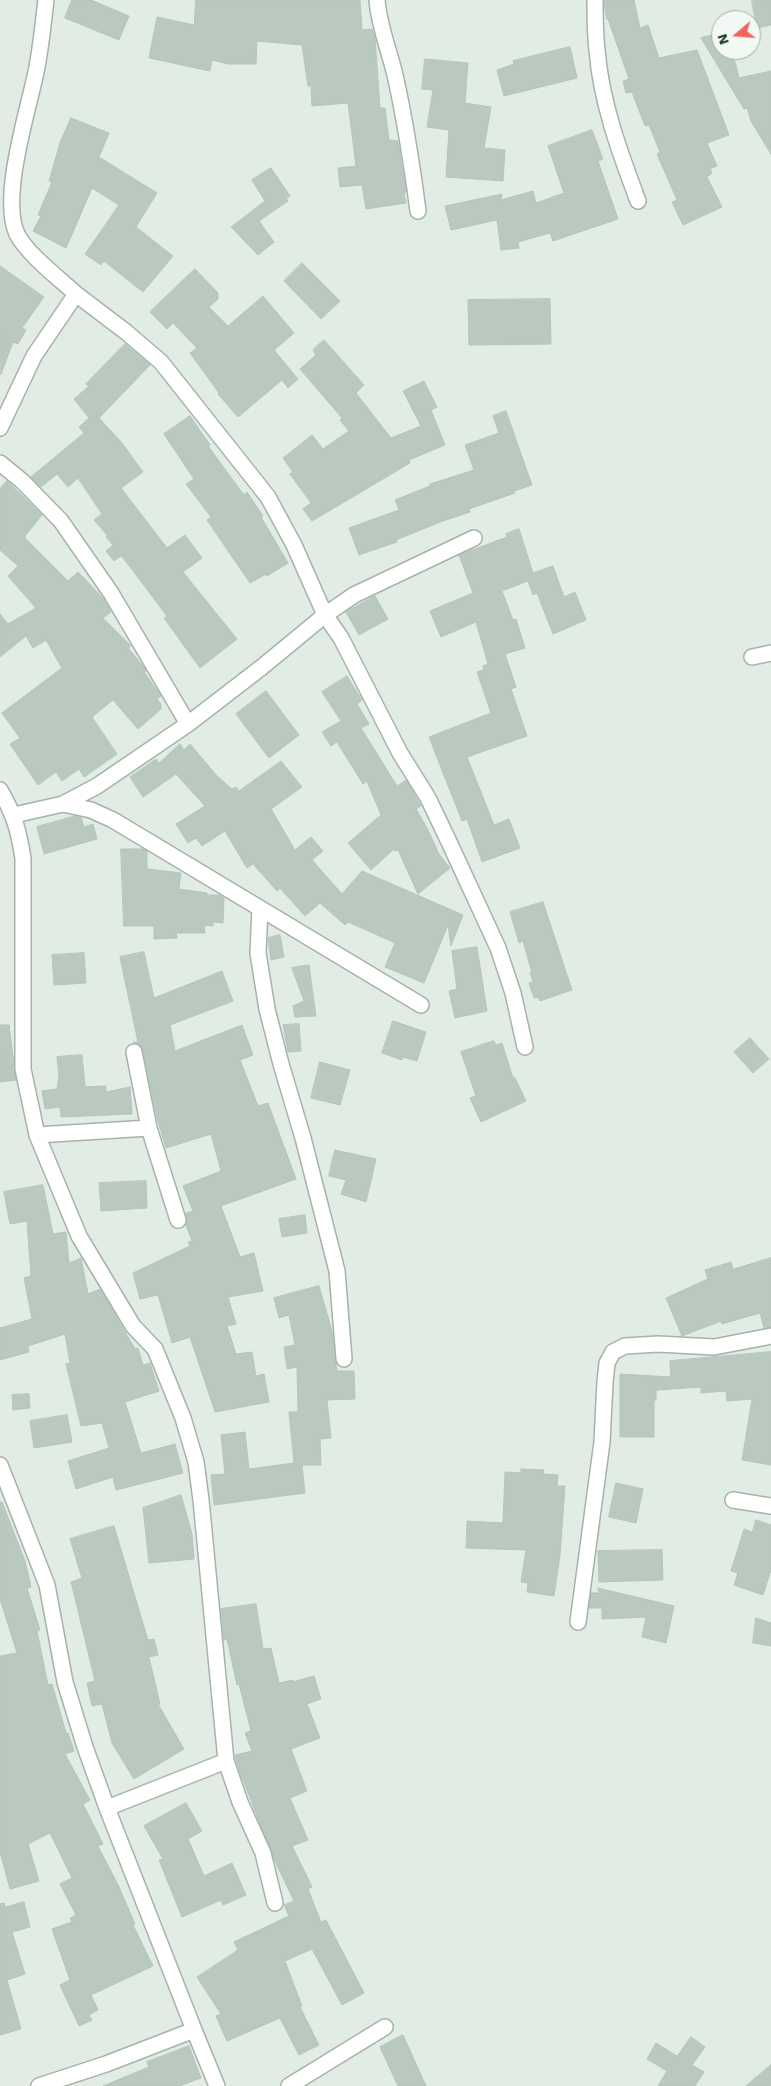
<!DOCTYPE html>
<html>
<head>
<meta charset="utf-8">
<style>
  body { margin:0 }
  #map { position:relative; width:771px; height:2086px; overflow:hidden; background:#e1ece5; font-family:"Work Sans",sans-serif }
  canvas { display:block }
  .north { position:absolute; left:711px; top:10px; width:50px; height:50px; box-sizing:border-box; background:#f2f8f4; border:1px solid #9fada6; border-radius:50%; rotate:252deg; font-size:14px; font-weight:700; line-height:20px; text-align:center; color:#223c30 }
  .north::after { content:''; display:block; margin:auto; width:18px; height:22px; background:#f1645a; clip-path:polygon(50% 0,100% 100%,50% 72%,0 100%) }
</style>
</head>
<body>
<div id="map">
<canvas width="771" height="2086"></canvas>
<div class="north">N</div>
</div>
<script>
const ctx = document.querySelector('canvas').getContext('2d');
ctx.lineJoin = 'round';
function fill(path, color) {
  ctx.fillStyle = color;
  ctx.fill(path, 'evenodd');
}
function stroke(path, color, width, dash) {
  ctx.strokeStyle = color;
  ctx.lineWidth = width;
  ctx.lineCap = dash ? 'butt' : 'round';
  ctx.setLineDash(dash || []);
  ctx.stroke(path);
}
const building = new Path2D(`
  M72,0H91L129,16L119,40L65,18Z
  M196,0H360L362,30L372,29L375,38L380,108H385L389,140L398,141L406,192L404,193L406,203L366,209L362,185L340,187L338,168L356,166L348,103L312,106L311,86H308L302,45L257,41L256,64H228L212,60L210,71L149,58L157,17L194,25Z
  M604,0H634L640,28L648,25L659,58L697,50L729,135L707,143L717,166L710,169L712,173L707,177L722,207L683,225L672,202L677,200L657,154L660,152L649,125L645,126L632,92L626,93L623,81L629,79L608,19H607Z
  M752,0H771V25L757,28Z
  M721,33V50H732L739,78L771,71V154L751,121L747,108L744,109L701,38Z
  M570,47L577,78L504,96L497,70L514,64L513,61Z
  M425,59L468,63L465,103L491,107L484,148L505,150L503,181L446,177L449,130L427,127L433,90L422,89Z
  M71,118L109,133L99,157L157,193L136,227L173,256L143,292L104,261L101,265L85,254L119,205L92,188L66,248L33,231L41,216L38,215L52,182L49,181L60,143Z
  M592,130L603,159L598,161L618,219L553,241L550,233L518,242L519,248L501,250L497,220L451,230L445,206L502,194L501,200L533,191L536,203L564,193L548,146Z
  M271,168L290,196L286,198L288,201L259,221L274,242L258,255L231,227L265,201L252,180Z
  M302,263L340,301L321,319L284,281Z
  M0,266L44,297L22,328L26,330L18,344L13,342L1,374Z
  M195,269L218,293V299L209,307L228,326L263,296L294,333L274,350L298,379L288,388L282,380L238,417L218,394L219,393L190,353L197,348L173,323L167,329L150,312Z
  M550,299L551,344L469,345L468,300Z
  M324,340L364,385L356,393L391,438L421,426L403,391L424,381L437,407L431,410L445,445L409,460L410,463L312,521L303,509L311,503L290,474L293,472L283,458L312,435L323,449L349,431L340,420L342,418L300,369L316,355L313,350Z
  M125,344L150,365L99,418L122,443L143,472L121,488L167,548L185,535L202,558L183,572L237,639L200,668L164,618L167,616L127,563L121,556L114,561L106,551L113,545L106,537L108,536L94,520L102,514L78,478L68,487L57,474L41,487L31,477L84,433L79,427L89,418L74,399L89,386L86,384Z
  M506,411L532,485L514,491L515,493L469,509L470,512L443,521L396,540L397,542L359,555L349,528L399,510L395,500L430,486V484L474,470L465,445L499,433L493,416Z
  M190,416L210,445L208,446L244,495L247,492L263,516L261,517L288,563L267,576L266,574L250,583L207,520L211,517L186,484L194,479L164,434Z
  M7,481L42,515L25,536V538L68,581L78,572L103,598L111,612L103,618L131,646L128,648L143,666L146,671L144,672L161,696L157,699L161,704V709L138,729L113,700L92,717L117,754L84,777L79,769L62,781L56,772L38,785L10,744L20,738L2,713L62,668L46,640L33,648L26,636L0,657V614L8,624L36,608L8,576L18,566L0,550V489Z
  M519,529L533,573L553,566L564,597L575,592L586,620L553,634L537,593L533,595L528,581L502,591L513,620L516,619L525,648L505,654L516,687L511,689L527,736L467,757L494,825L509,819L520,848L482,862L467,819L462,821L429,737L491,713L477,672L484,670L483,666L488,664L476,622L441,637L430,611L473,593L459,555L507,537L506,534Z
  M375,596L388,619L359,635L346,612Z
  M347,676L362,700L357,704L369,724L361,728L397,786L406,780L421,806L416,809L427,828L439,854L450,868L418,894L398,850L395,851L394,849L371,870L348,843L381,815L367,781L363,784L337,742L331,746L322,732L341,721L322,692Z
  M266,691L299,735L269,758L236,714Z
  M180,744L184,750L190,744L217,776L232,789L236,787L239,791L281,761L302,787L271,809L295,850L311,837L323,851L312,860L342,894L362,871L463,915L451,946L448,925L424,983L385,967L395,943L348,922L345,925L320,903L305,916L280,888L277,891L253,864L247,868L225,831L202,846L196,838L188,843L176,824L205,806L176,774L143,797L130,777L156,759L159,763Z
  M75,816L81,817L84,827L93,824L97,839L44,854L37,827Z
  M121,849H143L147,851V869L181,873L179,889L207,893V895H220L224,898L223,923L213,922V926L204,925L205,933H176L177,938L154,939V926H124Z
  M543,902L572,990L540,1001L538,997L534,998L529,983L533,982L530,973H532L523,941L519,943L510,912Z
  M280,935L284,957L271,960L268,938Z
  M477,947L487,1011L455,1018L449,991L457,989L452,951Z
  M144,952L154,998L222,971L233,1001L170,1025L175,1051L242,1025L253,1055L240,1060L258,1106L268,1103L296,1179L221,1206L240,1257L254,1253L263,1291L228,1297L236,1324L227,1326L236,1354L252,1352L256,1376L264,1374L269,1402L215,1412L190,1337L172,1343L158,1295L140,1299L133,1273L190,1246L188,1242L192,1241L186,1225V1213L193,1211L183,1186L221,1171L211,1134L166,1148L157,1118L143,1050L141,1046L133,1042H138L120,957Z
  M84,953L86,983L54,985L52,955Z
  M309,965L316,1016L295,1017L293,1006L304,1001L292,968Z
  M393,1021L426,1032L417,1061L403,1057L402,1060L382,1053Z
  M299,1024L301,1051L288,1052L283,1025Z
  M0,1025H9L16,1080L0,1082Z
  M750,1038L769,1059L753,1073L734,1052Z
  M494,1041L496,1045L502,1043L513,1078H515L526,1101L481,1122L470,1098L476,1096L461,1052Z
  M82,1055L85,1087L106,1086V1092L130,1087L132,1114L61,1117L60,1107L45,1109L42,1091L57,1089L59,1076L57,1057Z
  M320,1062L350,1070L340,1105L311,1098Z
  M335,1150L376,1159L366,1202L341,1194L346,1180L329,1176Z
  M146,1181L147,1208L101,1211L99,1183Z
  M43,1185L53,1234L66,1232L69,1263L81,1258L88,1294L100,1289L135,1349L138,1348L143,1365L150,1363L159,1391L125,1402L141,1453L175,1444L183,1473L116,1490L113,1477L76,1489L68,1461L109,1448L102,1423L81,1426L66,1364L70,1363L65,1334L28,1346L29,1352L0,1360V1328L32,1319L24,1278L31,1276L27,1221L10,1224L4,1192Z
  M305,1215L307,1233L282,1237L279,1219Z
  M771,1258V1327L764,1328L760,1313L722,1324L721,1321L682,1336L666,1298L708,1279L705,1270L731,1262L733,1269Z
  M319,1286L332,1331L337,1371H354L355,1399L327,1400L331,1438L320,1439L321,1465H302L305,1493L214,1505L211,1475L225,1474L221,1435L245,1432L249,1469L294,1463L289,1412H298L297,1367L287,1369L284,1347L295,1345L289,1315L279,1318L274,1298Z
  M771,1352V1465L742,1460L752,1399L727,1401L726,1391L701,1393V1387L656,1390V1400H654V1437H620V1374L671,1377L670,1361Z
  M29,1394L30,1408L13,1410L12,1395Z
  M67,1415L72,1442L34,1448L30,1421Z
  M521,1469L544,1470L543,1474L558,1475L557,1486H565L560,1555L554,1596L527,1592L528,1583L521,1582L526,1550L466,1548L467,1521L503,1523L505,1472L521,1473Z
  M616,1483L643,1489L636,1523L609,1517Z
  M181,1495L192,1534L194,1559L149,1563L143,1508Z
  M0,1502H2L25,1561L31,1587L27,1588L40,1630L37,1631L48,1685L52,1684L66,1733H68L74,1751L65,1754L90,1800L83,1804L103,1844L98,1846L119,1887L135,1924L133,1925L153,1966L91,1995L98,2010L89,2015L92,2020L79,2026L60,1985L70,1980L52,1929L72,1922L70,1918L76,1915L60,1884L72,1878L50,1833L28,1844L39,1881L10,1889L0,1852V1656L17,1653L0,1599Z
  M756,1520L771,1525V1570L763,1595L734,1585L738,1573L731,1571L744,1529L752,1532Z
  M114,1526L148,1640L154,1639L158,1655L149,1657L160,1704H158L184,1749L134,1779L112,1743L102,1704L92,1706L87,1683L95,1681L71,1582L82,1578L70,1539Z
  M662,1550L663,1580L599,1582L598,1551Z
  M598,1588L674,1606L666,1643L642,1637L646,1617L602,1619V1608H589L591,1593H599Z
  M256,1604L263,1649L271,1648L279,1683L293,1680V1682L314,1676L321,1699L307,1704L320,1738L291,1749L307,1791L290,1798L308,1840L292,1846L312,1887L308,1889L321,1922L326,1920L364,1993L342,2005L312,1949L285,1961L302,2006L300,2007L319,2045L299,2055L280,2018L227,2041L216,2016L221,2014L197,1977L238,1950L234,1942L289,1916L284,1905L294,1901L274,1859L239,1770L235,1755L252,1751L245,1733L251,1731L239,1684L237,1685L227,1639L224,1640L221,1609Z
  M756,1618L771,1623V1646L753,1643Z
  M186,1803L202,1831L188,1839L204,1876L232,1863L246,1895L223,1905L221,1900L182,1917L159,1860L163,1859L144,1826Z
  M24,1902L30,1927L12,1932L25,1974L7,1980L21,2029L0,2035V1904L4,1903L5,1907Z
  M403,2035L426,2086H398L380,2047Z
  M691,2037L705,2047L692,2065L704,2072L695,2086H658L667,2071L647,2059L656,2043L677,2056Z
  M189,2046L201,2078L179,2086H103L149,2067L147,2062Z
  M771,2065V2086H746Z`);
fill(building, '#b9c9c0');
stroke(building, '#b4c5bb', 1);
const minor = new Path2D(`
  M377,0C379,26 389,50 395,75C405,120 412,165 418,211
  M595,0C595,17 595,33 597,50C601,102 620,153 638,201
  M76,294L126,332L161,362L268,497L294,545L325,615L341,638L400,753L428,798L450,844L498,948L513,993L525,1047
  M0,428L34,356L76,294C60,279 27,254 17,234C0,198 28,111 36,72C41,48 43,24 46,0
  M0,463L22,481L61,521L111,593L188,724
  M752,657L771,653
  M0,790C14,814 19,831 23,859V1069L37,1135L79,1236L133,1326L155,1349L183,1418L196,1462L201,1500L226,1761L240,1802L263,1853L275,1903
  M63,804L91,810L113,820L421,1005
  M14,815L63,804L97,786L188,724L262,667L325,615L354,595L474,538
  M260,908L258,953L267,1009L281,1064L303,1138L337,1271L344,1359
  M134,1052L149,1128L178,1220
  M37,1135L149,1128
  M0,1465L47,1585L65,1682L85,1747L107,1808L194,2030L106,2064L39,2086
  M733,1500L771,1506
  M578,1622L602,1442L605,1382L607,1363L613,1352L625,1346L658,1344L714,1347L771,1336
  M107,1808L226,1761
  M194,2030L217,2086
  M289,2086L385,2027`);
stroke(minor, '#a4b4ab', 18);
stroke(minor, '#fff', 15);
</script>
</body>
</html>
